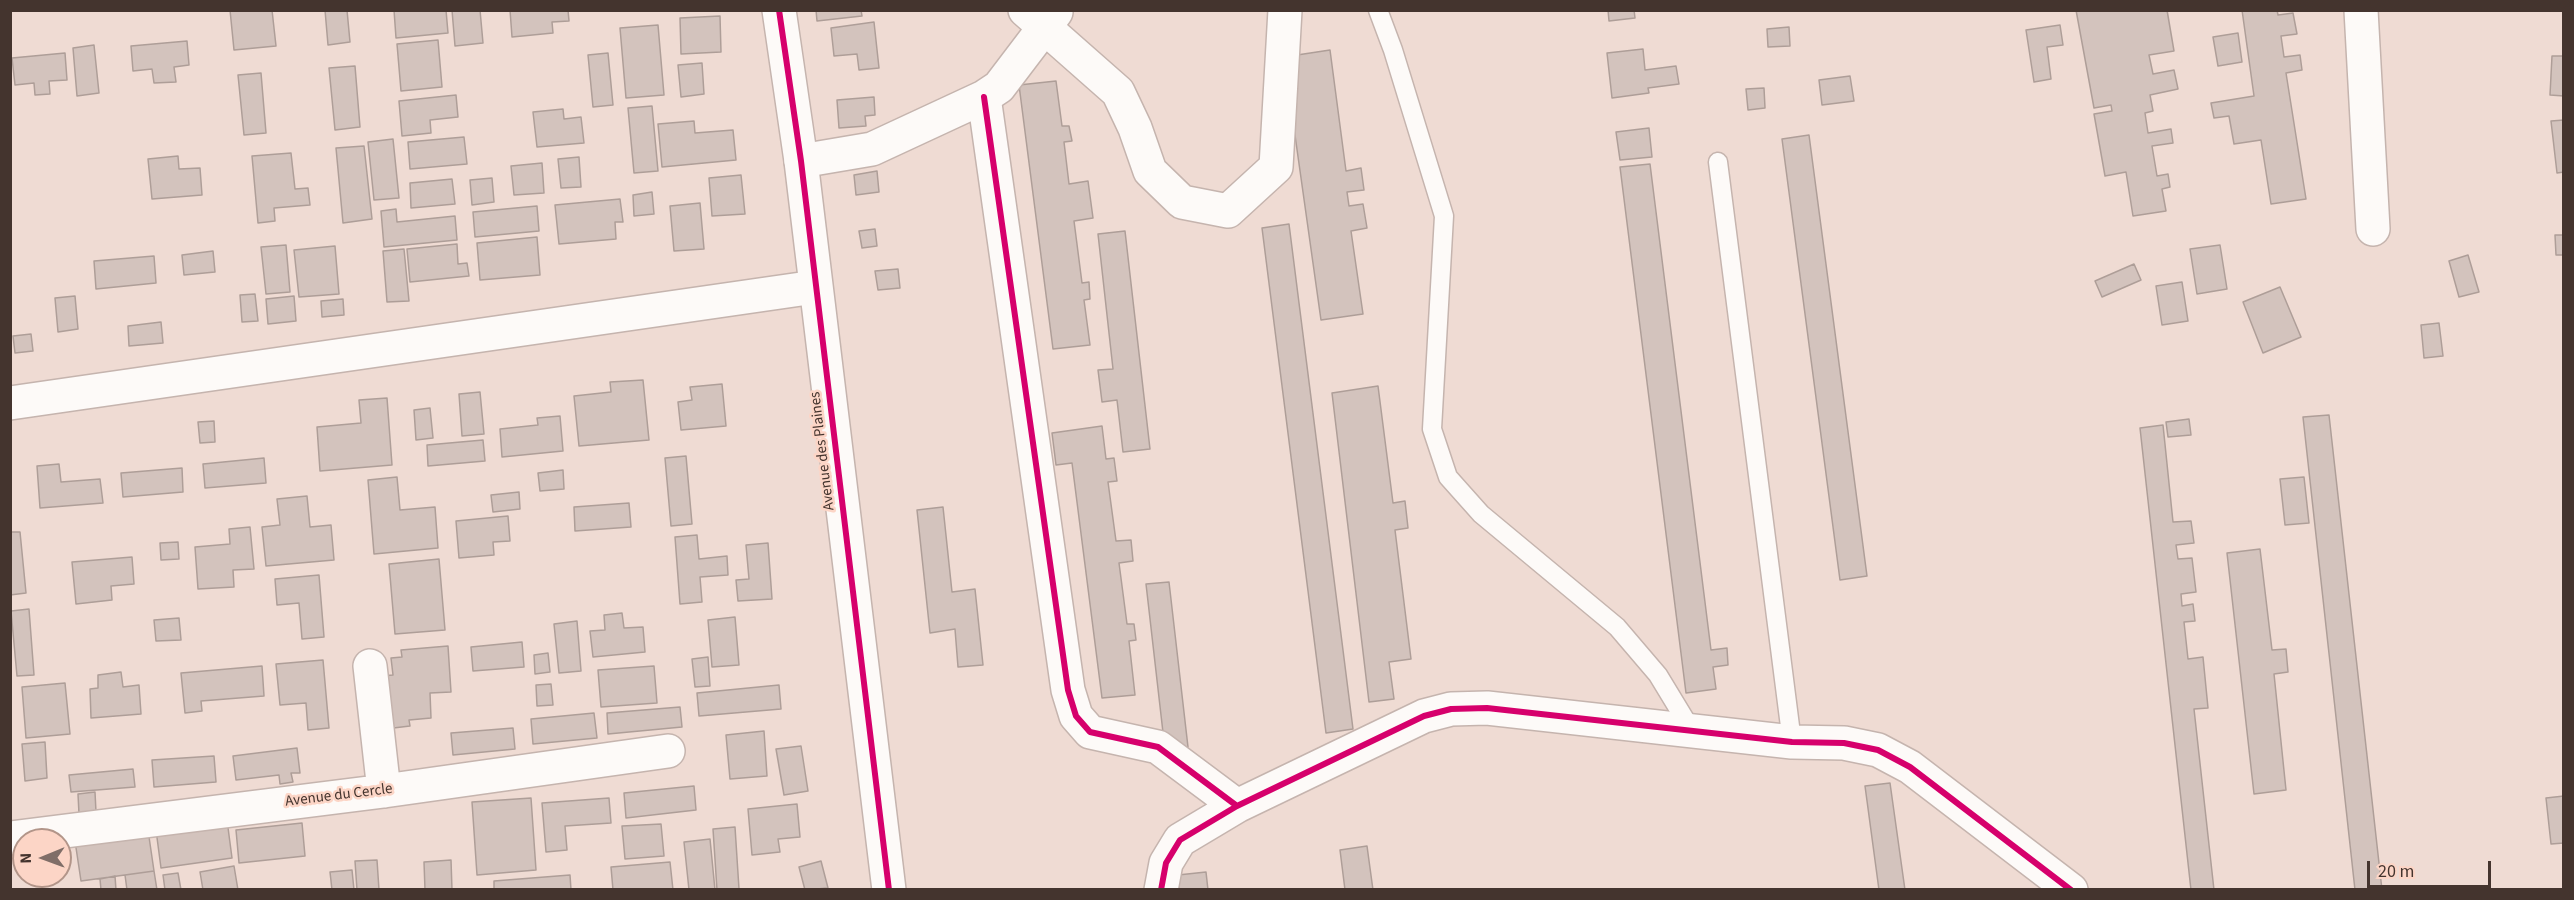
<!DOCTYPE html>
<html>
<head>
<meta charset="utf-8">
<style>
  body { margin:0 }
  #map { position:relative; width:2574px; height:900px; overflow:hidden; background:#efdbd3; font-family:"Source Sans 3",sans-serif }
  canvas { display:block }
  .frame { position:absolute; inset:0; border:12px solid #44342e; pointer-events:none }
  .north { position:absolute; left:12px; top:828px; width:60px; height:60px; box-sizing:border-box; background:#fcd5c6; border:2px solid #b29589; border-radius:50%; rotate:269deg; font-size:16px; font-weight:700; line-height:24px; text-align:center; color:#44342e }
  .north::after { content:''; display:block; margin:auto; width:21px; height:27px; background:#806e68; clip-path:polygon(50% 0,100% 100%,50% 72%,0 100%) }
  .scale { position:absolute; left:2367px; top:861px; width:124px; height:27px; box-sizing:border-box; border:3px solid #44342e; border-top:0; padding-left:8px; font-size:18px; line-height:21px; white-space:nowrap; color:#44342e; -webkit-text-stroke:4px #fcd5c6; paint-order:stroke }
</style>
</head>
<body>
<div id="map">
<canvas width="2574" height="900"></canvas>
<div class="frame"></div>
<div class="north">N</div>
<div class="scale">20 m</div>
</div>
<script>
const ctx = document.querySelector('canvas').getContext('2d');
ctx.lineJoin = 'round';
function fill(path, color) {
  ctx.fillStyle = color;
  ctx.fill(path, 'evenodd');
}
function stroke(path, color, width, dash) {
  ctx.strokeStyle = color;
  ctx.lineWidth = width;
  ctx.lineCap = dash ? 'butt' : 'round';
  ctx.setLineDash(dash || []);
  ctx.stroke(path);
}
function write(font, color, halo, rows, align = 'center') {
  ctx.font = font + ' "Source Sans 3",sans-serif';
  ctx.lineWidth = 5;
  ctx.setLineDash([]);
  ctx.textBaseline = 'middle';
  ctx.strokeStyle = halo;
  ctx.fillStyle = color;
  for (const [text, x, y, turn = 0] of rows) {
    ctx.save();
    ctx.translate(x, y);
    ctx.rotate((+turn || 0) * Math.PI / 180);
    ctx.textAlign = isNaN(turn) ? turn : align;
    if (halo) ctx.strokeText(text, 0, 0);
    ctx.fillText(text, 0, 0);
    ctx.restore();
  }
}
const building = new Path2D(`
  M230,10H272L276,46L234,50Z
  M325,10H347L350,42L328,45Z
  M394,10H446L448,33L396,38Z
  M452,10H480L483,43L455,46Z
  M510,10H568L569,21L552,22L553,33L512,37Z
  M816,10H861L862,16L817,21Z
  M1608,10H1634L1635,18L1609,21Z
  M2076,10H2167L2174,51L2149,55L2153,74L2174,70L2178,89L2150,95L2153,111L2145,113L2148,133L2171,129L2173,143L2152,146L2157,176L2168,174L2170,187L2162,189L2166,211L2133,216L2126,172L2105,176L2094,114L2112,111L2111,105L2094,108Z
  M2242,10H2277L2278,15L2293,13L2297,34L2281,36L2284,57L2300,55L2302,70L2286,73L2306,199L2271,204L2261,140L2234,144L2229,116L2214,118L2211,103L2254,96Z
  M720,16L721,52L681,54L680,18Z
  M874,22L879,68L859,70L857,54L834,56L831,28Z
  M658,25L664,95L626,98L620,28Z
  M2060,25L2063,45L2047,47L2051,79L2034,82L2026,30Z
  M1789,27L1790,46L1768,47L1767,29Z
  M2238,33L2242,62L2218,66L2213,37Z
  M438,40L442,87L401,91L397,44Z
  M187,41L189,65L174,67L176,82L154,83L152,69L133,71L131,46Z
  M94,45L99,93L77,96L73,48Z
  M1643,49L1645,70L1676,66L1679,84L1648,88L1649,93L1612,98L1607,53Z
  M1330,50L1346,171L1361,168L1364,190L1347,192L1349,206L1363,204L1367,228L1351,231L1363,314L1321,320L1284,57Z
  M65,53L67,80L49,81L50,94L35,95L34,83L15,85L12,58Z
  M608,53L613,105L593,107L588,55Z
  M2552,56H2564V96L2550,95Z
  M702,63L704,94L681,97L678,65Z
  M355,66L360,127L335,130L329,68Z
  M261,73L266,133L244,135L238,75Z
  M1850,76L1854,101L1822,105L1819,80Z
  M1056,81L1062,126H1069L1072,141L1064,142L1069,184L1088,181L1093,218L1074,221L1082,283L1089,282L1090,299L1084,300L1090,345L1053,349L1019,85Z
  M1764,88L1765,108L1748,110L1746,89Z
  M456,95L458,117L430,120L431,133L402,136L399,101Z
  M874,97L875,115L865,116L866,126L839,128L837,100Z
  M652,106L658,171L634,173L628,108Z
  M563,109L564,119L581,117L584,143L537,147L533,112Z
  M2564,120V172L2557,173L2551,121Z
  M694,121L695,133L733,130L736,160L662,167L658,124Z
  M1649,128L1652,157L1620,160L1616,132Z
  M1809,135L1867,576L1840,580L1782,139Z
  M464,137L467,164L410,169L408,142Z
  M393,139L399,198L374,200L368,142Z
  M364,146L372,219L343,223L336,148Z
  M291,153L295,189L308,188L310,205L274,208L275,221L258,223L252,156Z
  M178,156L179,169L200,168L202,195L152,199L148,159Z
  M579,157L581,187L561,188L558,159Z
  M542,163L544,193L514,195L511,166Z
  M1650,164L1711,650L1727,648L1728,665L1713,667L1716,689L1686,693L1620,167Z
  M877,171L879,192L856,195L854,175Z
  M741,175L745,214L712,216L709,178Z
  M492,178L494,202L472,205L470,180Z
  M452,179L455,204L411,208L410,183Z
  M652,192L654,214L634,216L633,195Z
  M620,199L623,222H615L616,239L559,244L555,205Z
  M700,203L704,249L674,251L670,206Z
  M537,206L539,231L475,237L473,212Z
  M396,209L397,222L455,216L457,240L384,247L381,211Z
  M1289,224L1353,729L1326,733L1262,228Z
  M875,229L877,246L862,248L859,231Z
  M1125,231L1150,449L1123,452L1117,400L1102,402L1098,370L1113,369L1098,234Z
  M2555,235H2564V255H2556Z
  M537,237L540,275L480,280L477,243Z
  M457,244L458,264L467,263L469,276L410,282L407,249Z
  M286,245L290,292L266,294L261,247Z
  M2220,245L2227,289L2197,294L2190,249Z
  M335,246L339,294L299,297L294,250Z
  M404,249L409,301L387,302L383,251Z
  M213,251L215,272L184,275L182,255Z
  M2468,255L2479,292L2459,297L2449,261Z
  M154,256L156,283L96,289L94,261Z
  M2134,264L2141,280L2102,297L2095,281Z
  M898,269L900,288L878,290L875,271Z
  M2182,282L2188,321L2162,325L2156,286Z
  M2280,287L2301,337L2263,353L2243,302Z
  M255,294L258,321L242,322L240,295Z
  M75,296L78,329L58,332L55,298Z
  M294,296L296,321L268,324L266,299Z
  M343,299L344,315L322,317L321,301Z
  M161,322L163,343L129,346L128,326Z
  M2439,323L2443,356L2424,358L2421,325Z
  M31,334L33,351L15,353L13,336Z
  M643,380L649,440L579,446L574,396L611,392L610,382Z
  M722,384L726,426L681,430L678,402L692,400L690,387Z
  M1378,386L1393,503L1405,501L1408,528L1395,530L1411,659L1389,662L1394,699L1369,702L1332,393Z
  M480,392L484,434L462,436L459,394Z
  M387,398L392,465L320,471L317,427L361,423L359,400Z
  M430,408L433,438L416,440L414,410Z
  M2329,415L2382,890H2355L2303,417Z
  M560,416L563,451L502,457L500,429L538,425L537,418Z
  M2189,419L2191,435L2168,437L2166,422Z
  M214,421L215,442L200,443L198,422Z
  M2163,425L2173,522L2191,521L2194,543L2176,545L2178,559L2192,558L2196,592L2181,594L2182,606L2193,604L2195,621L2184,622L2188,659L2203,657L2208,708L2194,709L2214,890H2191L2140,428Z
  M1102,426L1106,459L1114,458L1117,481L1108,482L1116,541L1131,540L1133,561L1119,563L1127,624H1134L1136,640L1129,641L1135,695L1102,698L1072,463L1056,465L1052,433Z
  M483,440L485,461L428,466L427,445Z
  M686,456L692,524L671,526L665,458Z
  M264,458L266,483L205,488L203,464Z
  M59,464L61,482L100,479L103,503L40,508L37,466Z
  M182,468L183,492L123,497L121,473Z
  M563,470L564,489L540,491L538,473Z
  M397,477L400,510L435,507L438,548L374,554L368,480Z
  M2304,477L2309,523L2285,525L2280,479Z
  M519,492L520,509L493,512L491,495Z
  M307,496L310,527L331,525L334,560L266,566L262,527L280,525L277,499Z
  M629,503L631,527L575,531L574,507Z
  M943,507L952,592L975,589L983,665L958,667L955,629L930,633L917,510Z
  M508,516L510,541L493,542L494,555L459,558L456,521Z
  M250,527L254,569L233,570L234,587L198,589L195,547L230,544L229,529Z
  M10,532H20L26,593L10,595Z
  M697,535L699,559L727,556L728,575L700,577L702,602L680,604L675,537Z
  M178,542L179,559L161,560L160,543Z
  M768,543L772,599L738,601L736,580L749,579L746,545Z
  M2260,549L2272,650L2286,649L2288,672L2274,674L2286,790L2254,794L2227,553Z
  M132,557L134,584L111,586L112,600L76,604L72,562Z
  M439,559L445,630L395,634L389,564Z
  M319,575L324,637L302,639L299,603L277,605L275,579Z
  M1169,582L1188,747L1165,750L1146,584Z
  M29,609L34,675L17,676L11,611Z
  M622,613L624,628L643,627L645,652L593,657L590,631L605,630L604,615Z
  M735,617L739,665L712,667L708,620Z
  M179,618L181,640L156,641L154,620Z
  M577,621L581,671L559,673L554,624Z
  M522,642L524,667L473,671L471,647Z
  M448,646L451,692L430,693L431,718L409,720L410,726L385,729L381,676L393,675L391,658L402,657L401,650Z
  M548,653L550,672L535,674L534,655Z
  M708,657L710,686L695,687L692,659Z
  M323,660L329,728L308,730L306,703L280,705L276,664Z
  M262,666L264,696L201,701L202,711L185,713L181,673Z
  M654,666L657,703L601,707L598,670Z
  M121,672L123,687L139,685L141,714L91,718L90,689L98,688V675Z
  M65,683L70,734L26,738L22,687Z
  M551,684L553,705L537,706L536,685Z
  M779,685L781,709L699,716L697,693Z
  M680,707L682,727L608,734L607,713Z
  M594,713L597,738L533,744L531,719Z
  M513,728L515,749L453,755L451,733Z
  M764,731L767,776L730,779L726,735Z
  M45,742L47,778L25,781L22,744Z
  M801,746L808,791L784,795L776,749Z
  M297,748L300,773H291L293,782L280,784L279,775L236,780L233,756Z
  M214,756L216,782L154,787L152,760Z
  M133,769L135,787L71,792L69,775Z
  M1890,783L1905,890H1879L1865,786Z
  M694,786L696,810L626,818L624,793Z
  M95,792L96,812L79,814L78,794Z
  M2564,796V843L2551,844L2546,798Z
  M531,798L536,870L477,875L472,802Z
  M609,798L611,823L565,826L567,850L546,852L542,803Z
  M797,804L800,837L778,839L780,852L752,855L748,809Z
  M227,820L232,858L161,868L156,830Z
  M302,823L305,856L239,863L236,830Z
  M661,824L664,856L625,859L622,826Z
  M735,827L739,889L717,890L713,829Z
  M148,830L154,871L81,881L75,841Z
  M710,839L715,890H689L684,842Z
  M1367,846L1373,890H1345L1340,850Z
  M377,860L379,890H357L355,861Z
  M451,860L452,890H425L424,862Z
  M821,861L828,888L805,890L799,867Z
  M670,862L673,890H613L611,867Z
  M234,866L238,890H203L200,872Z
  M352,870L354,890H332L330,872Z
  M154,871L157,890H127L125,875Z
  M1206,872L1208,890H1179L1178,875Z
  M178,873L181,890H165L163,875Z
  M570,875L571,890H494V881Z
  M115,876L116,890H101L100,879Z`);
fill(building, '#d3c3bd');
stroke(building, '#ae9e98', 1.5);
const lane = new Path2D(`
  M1378,10L1393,50L1444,216L1432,429L1448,477L1481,514L1617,627L1658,675L1692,731
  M1718,162L1792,742`);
const street = new Path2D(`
  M1025,10L1118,92L1135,128L1150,171L1182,202L1228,211L1276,167L1285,10
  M2361,10L2373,229
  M984,97L1068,690L1076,716L1090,732L1158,747L1237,806
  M801,161L872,149L984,97L999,87L1056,12
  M10,403L815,287
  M370,666L384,791
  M10,838L384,791L668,751
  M1161,890L1166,863L1180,840L1237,806L1424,716L1451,709L1487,708L1792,742L1844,743L1878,750L1910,767L2071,890`);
const secondary = new Path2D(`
  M779,10L801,161L889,890`);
stroke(lane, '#c5b4ae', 21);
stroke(street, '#c5b4ae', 36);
stroke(secondary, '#c5b4ae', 36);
stroke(lane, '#fdfaf8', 18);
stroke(street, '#fdfaf8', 33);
stroke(secondary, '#fdfaf8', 33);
stroke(new Path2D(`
  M779,10L801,161L889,890
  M984,97L1068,690L1076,716L1090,732L1158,747L1237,806
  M1161,890L1166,863L1180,840L1237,806L1424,716L1451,709L1487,708L1792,742L1844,743L1878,750L1910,767L2071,890`), '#d6006c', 6);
write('15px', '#44342e', '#fcd5c6', [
  ["Avenue des Plaines",823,451,-97],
  ["Avenue du Cercle",339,796,-7]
]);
</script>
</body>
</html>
